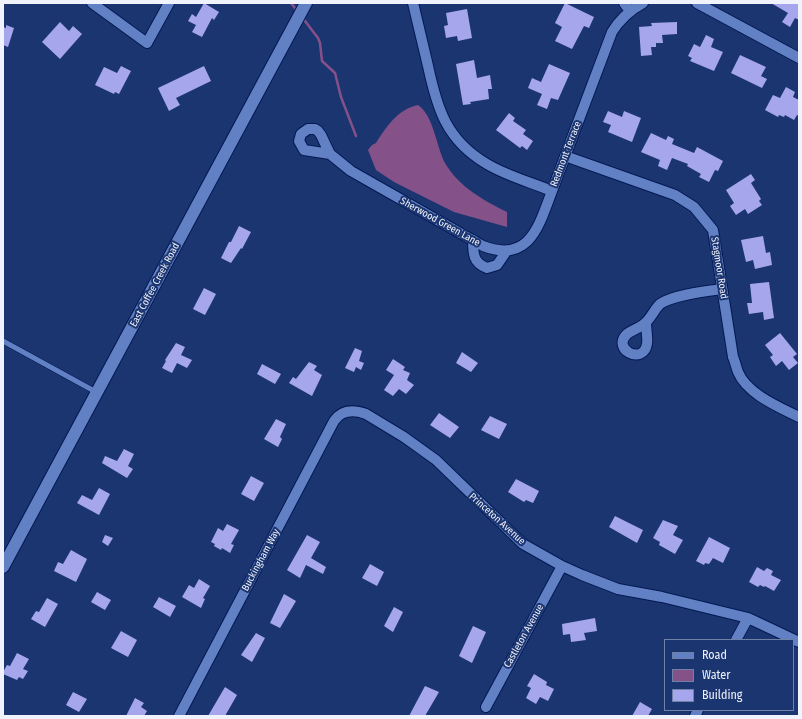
<!DOCTYPE html>
<html>
<head>
<meta charset="utf-8">
<style>
  body { margin:0 }
  #map { position:relative; width:802px; height:719px; overflow:hidden; background:#1b3571; font-family:"Fira Sans Condensed",sans-serif }
  canvas { display:block }
  .frame { position:absolute; inset:0; border:4px solid #f0f3fb; pointer-events:none }
  .legend { position:absolute; left:664px; top:639px; width:130px; height:72px; box-sizing:border-box; background:#1b3571; border:1px solid #7081a8; margin:0; padding:5px 7px; list-style:none; font-size:12px; color:#f0f3fb }
  .legend li { display:flex; align-items:center; gap:8px; height:20px }
  .legend b { width:20px; border:1px solid #7081a8 }
</style>
</head>
<body>
<div id="map">
<canvas width="802" height="719"></canvas>
<div class="frame"></div>
<ul class="legend">
<li><b style="height:5px;background:#6181c4"></b>Road</li>
<li><b style="height:11px;background:#845288"></b>Water</li>
<li><b style="height:11px;background:#a6a6ed"></b>Building</li>
</ul>
</div>
<script>
const ctx = document.querySelector('canvas').getContext('2d');
ctx.lineJoin = 'round';
function fill(path, color) {
  ctx.fillStyle = color;
  ctx.fill(path, 'evenodd');
}
function stroke(path, color, width, dash) {
  ctx.strokeStyle = color;
  ctx.lineWidth = width;
  ctx.lineCap = dash ? 'butt' : 'round';
  ctx.setLineDash(dash || []);
  ctx.stroke(path);
}
function write(font, color, halo, rows, align = 'center') {
  ctx.font = font + ' "Fira Sans Condensed",sans-serif';
  ctx.lineWidth = 4;
  ctx.setLineDash([]);
  ctx.textBaseline = 'middle';
  ctx.strokeStyle = halo;
  ctx.fillStyle = color;
  for (const [text, x, y, turn = 0] of rows) {
    ctx.save();
    ctx.translate(x, y);
    ctx.rotate((+turn || 0) * Math.PI / 180);
    ctx.textAlign = isNaN(turn) ? turn : align;
    if (halo) ctx.strokeText(text, 0, 0);
    ctx.fillText(text, 0, 0);
    ctx.restore();
  }
}
fill(new Path2D(`
  M418,105C434,116 436,146 445,163C459,187 483,200 507,212V227L454,212L394,182L376,170L368,150L372,145L376,143C386,127 398,109 418,105Z`), '#845288');
stroke(new Path2D(`
  M291,3L298,12
  M302,17L318,38L320,43L322,61L335,73L341,97L356,136`), '#845288', 2.5);
fill(new Path2D(`
  M204,3L219,12L214,20L212,18L202,37L192,32L196,25L188,21L192,14L196,17Z
  M565,3L594,17L589,28L584,26L572,49L555,41L562,27L555,23Z
  M771,3H799V20L795,18L790,27L782,22L788,13Z
  M467,9L472,38L458,41L457,36L446,38L444,26L448,25L446,13Z
  M60,22L69,31L73,26L82,34L60,59L42,42Z
  M677,22V34L662,35L663,43H656V47H651L652,55L641,56L639,27L652,26L651,23Z
  M6,25L14,28L8,47L3,45V27L6,28Z
  M706,35L714,39L711,47L723,52L714,71L690,61L692,58L688,56L694,44L700,47Z
  M740,55L766,67L761,76L767,79L762,88L731,73Z
  M474,60L477,78L490,75L492,89H488L489,99L470,102L471,104L463,105L456,64Z
  M549,64L570,73L558,100L551,98L547,109L537,105L542,94L528,88L532,78L541,82Z
  M121,66L131,71L119,94L115,92L114,94L95,85L104,67L117,73Z
  M204,66L211,81L176,98L180,105L169,111L158,88Z
  M786,87L795,92L793,97L799,100V116L797,115L794,120L785,115L784,117L779,115L778,117L765,110L773,95L780,98Z
  M608,111L622,117L624,111L641,118L632,142L608,132L611,125L603,122Z
  M509,113L515,118L513,121L526,130L523,134L533,141L527,150L522,146L520,148L496,130Z
  M651,133L666,140L668,136L674,139L672,144L694,153L697,147L723,161L718,171L715,170L709,182L699,177L701,174L687,166L688,164L672,158L667,170L658,166L660,160L641,152Z
  M751,174L755,180L751,183L761,199L759,201L762,205L748,214L745,209L736,215L730,206L734,203L726,190Z
  M239,226L251,232L242,249L241,248L231,263L221,258L229,242H231Z
  M763,236L766,253L770,252L772,265L755,269L753,260L746,262L741,240Z
  M769,282L774,318L764,320L763,312L749,314L747,303H752L750,284Z
  M204,288L216,294L205,315L193,309Z
  M780,333L797,354L793,357L798,363L789,370L782,361L776,366L770,357L773,355L765,345Z
  M176,343L185,347L181,355L192,360L187,368L177,363L172,373L162,368L166,361L165,360Z
  M355,348L362,351L359,361L364,363L361,370L356,367L354,372L345,368Z
  M462,352L478,363L471,372L456,363Z
  M393,359L405,367L403,370L410,373L407,380L414,385L406,394L399,389L393,396L384,390L394,375L386,370Z
  M309,362L317,366L314,370L322,375L312,396L289,383L293,377L296,379Z
  M262,364L281,374L275,384L257,374Z
  M439,413L459,427L450,438L430,425Z
  M490,416L507,424L499,439L481,430Z
  M276,419L286,424L280,437L282,439L278,447L264,439Z
  M124,449L134,454L128,466L133,469L127,478L102,463L105,456L117,461Z
  M251,476L264,483L254,501L241,494Z
  M516,479L539,491L533,503L526,500L524,502L508,492Z
  M99,488L110,494L99,515L77,503L82,495L92,500Z
  M615,516L643,530L637,543L609,527Z
  M663,520L678,526L673,535L683,540L675,554L659,545L660,542L653,538Z
  M227,524L239,530L231,544L234,545L230,553L222,548L221,550L214,546L215,544L211,542L218,528L223,531Z
  M105,535L113,538L108,546L102,542Z
  M307,535L320,542L311,558L326,567L323,574L306,565L300,578L287,570Z
  M709,537L730,548L723,563L713,558L709,564L705,563L704,565L696,561Z
  M71,550L87,559L76,582L54,571L58,562L63,564Z
  M370,564L384,572L377,586L362,578Z
  M757,567L764,571L767,568L773,571L771,575L781,580L774,591L765,586L764,587L760,585L758,587L749,582Z
  M199,579L210,586L203,598L205,599L201,608L182,597L189,585L194,588Z
  M97,592L111,600L105,610L91,602Z
  M284,594L296,601L280,628L270,623Z
  M159,597L176,606L170,617L153,607Z
  M47,598L58,604L45,627L31,619L36,611L39,612Z
  M394,607L403,612L393,632L384,626Z
  M595,618L597,631L584,633L586,640L571,642L570,634L563,635L562,624Z
  M473,626L486,632L472,663L459,656Z
  M121,631L137,640L128,657L111,648Z
  M256,633L265,638L252,662L241,655Z
  M17,653L29,659L23,669L28,671L23,679L19,677L17,680L3,674V672L7,665L10,666Z
  M534,674L547,682L546,685L554,689L548,701L540,697L536,704L526,698L531,688L527,686Z
  M425,686L439,692L425,716H409Z
  M225,687L237,695L225,716H208Z
  M73,692L87,699L79,712L66,705Z
  M135,698L144,703L141,707L147,711L144,716H126Z
  M640,702L652,709L648,716H632Z`), '#a6a6ed');
const service = new Path2D(`
  M3,341L96,392`);
const minor = new Path2D(`
  M92,3L147,43L169,3
  M413,3C418,24 423,45 428,66C437,108 446,140 487,164C507,176 530,182 552,191L612,32C620,19 630,10 643,3
  M624,3L630,11
  M697,3L799,58
  M330,154L304,150L299,141L301,134L308,129H315L318,131L321,135L330,154L351,171L483,246C530,264 539,225 552,191
  M565,156L675,195L694,207L713,230L733,357C735,361 736,367 738,372C747,394 779,407 799,417
  M473,240C473,253 473,263 487,268L497,265L506,252
  M646,323C646,329 648,338 647,344C643,366 611,349 627,334C632,330 640,328 645,323C651,318 654,310 660,304C672,295 707,291 722,289
  M736,640L748,618
  M486,707L562,566
  M179,716L334,421C342,409 355,410 366,414L404,437L436,460L523,544L562,566L582,575L618,589L662,597L748,618L799,642
  M695,716L698,710`);
const tertiary = new Path2D(`
  M3,567L306,3`);
stroke(service, '#041953', 6);
stroke(minor, '#041953', 12);
stroke(tertiary, '#041953', 14);
stroke(service, '#6181c4', 5);
stroke(minor, '#6181c4', 10);
stroke(tertiary, '#6181c4', 12);
write('10px', '#f0f3fb', '#1b3571', [
  ["Redmont Terrace",566,154,-69],
  ["Sherwood Green Lane",440,222,29],
  ["Stagmoor Road",719,268,81],
  ["East Coffee Creek Road",155,285,-62],
  ["Princeton Avenue",497,519,42],
  ["Buckingham Way",261,560,-62],
  ["Castleton Avenue",524,636,-61]
]);
</script>
</body>
</html>
